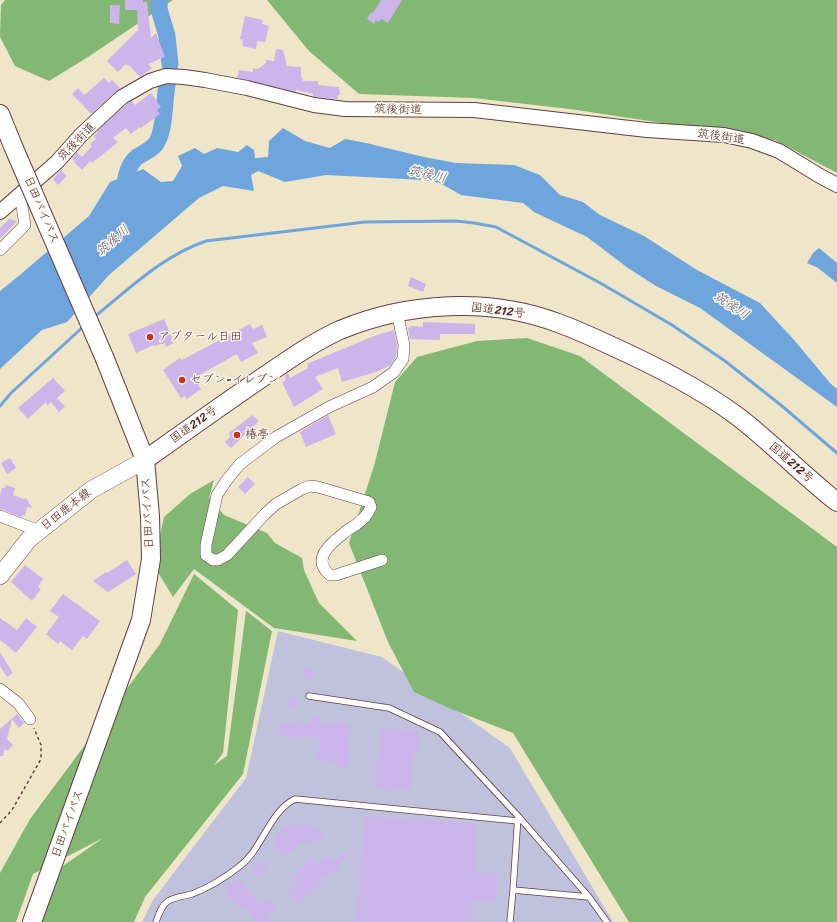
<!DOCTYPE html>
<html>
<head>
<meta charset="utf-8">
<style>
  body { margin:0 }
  canvas { display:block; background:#efe6c9 }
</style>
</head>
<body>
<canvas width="837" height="922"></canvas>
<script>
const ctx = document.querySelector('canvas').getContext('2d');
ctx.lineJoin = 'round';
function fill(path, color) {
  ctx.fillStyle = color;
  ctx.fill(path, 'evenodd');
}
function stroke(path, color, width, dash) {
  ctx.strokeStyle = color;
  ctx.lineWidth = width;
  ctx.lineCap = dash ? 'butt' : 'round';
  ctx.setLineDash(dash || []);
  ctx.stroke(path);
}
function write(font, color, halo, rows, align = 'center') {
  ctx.font = font + ' Sriracha,"Klee One",sans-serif';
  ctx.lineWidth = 3;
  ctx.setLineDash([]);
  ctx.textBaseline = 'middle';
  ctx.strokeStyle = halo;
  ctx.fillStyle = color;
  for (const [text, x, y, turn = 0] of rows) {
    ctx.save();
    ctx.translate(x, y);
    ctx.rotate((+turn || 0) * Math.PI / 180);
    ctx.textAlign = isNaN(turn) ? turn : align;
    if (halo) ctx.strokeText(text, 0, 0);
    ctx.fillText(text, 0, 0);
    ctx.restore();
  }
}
fill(new Path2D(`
  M278,631L382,657L510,748L613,922H142L153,900L246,778Z`), '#c0c2dd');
fill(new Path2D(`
  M5,0H173L88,57L49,81L15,66L0,37L1,5Z
  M267,0H837V173L775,140L570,109L473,98L359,94L309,51Z
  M527,338L580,356L837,547V922H629L513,733L451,709L414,692L388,642L349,543L374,466L395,382L417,357L477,341Z
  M214,480L209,498L224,515L267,533L275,543L302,558L304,570L319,603L357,641L274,628L194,569L173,597L159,574L158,545L164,517L190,494Z
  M194,574L238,610L223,753L214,765L227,756L246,611L272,631L243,774L145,897L134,922H41L60,868L103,838L33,874L16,922H0V873L30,819L160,644Z`), '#82b874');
fill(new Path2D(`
  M283,128L305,141L330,148L345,139L366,143L424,157L456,163L514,165L540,175L560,195L583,202L600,215L644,236L697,270L760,303L795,341L830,383L837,389V407L700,308L656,286L628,268L587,237L534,212L523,203L461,195L440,183L424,180L326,175L285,182L258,171L251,175L254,191L223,186L199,198L109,275L67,322L42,330L0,369V291L21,274L89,216L110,182L143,169L161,182L173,181L182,166L178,156L195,148L204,154L217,148L238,152L247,145L254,150L255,158L268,157L269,141Z
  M819,248L837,263V283L818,268L807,263L813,253Z`), '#6ea5dc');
stroke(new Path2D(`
  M93,318C128,290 162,256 206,241L365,222L456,221L474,223L496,227L602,284L672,325L725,361L782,406L837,453
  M0,406L11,393L84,326`), '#6ea5dc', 3);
stroke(new Path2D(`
  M159,0V9L167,36L170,64
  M125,197C124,184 126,166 137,157C145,152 154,149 158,140C165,125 164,102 167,85`), '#6ea5dc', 17);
fill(new Path2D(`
  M125,0H143V2H147L151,38L156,33L165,57L148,64L152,68L140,77L129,65L128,66L126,64L118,72L107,61L138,30L137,10H125Z
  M381,0H402L388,23L381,19L379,22L376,20L374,24L367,19L371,12L373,13Z
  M110,5H120L119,24L110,23Z
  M245,16L263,20L262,24L269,26L265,42L257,41L256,49L242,46L243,40L240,39Z
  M276,49L283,50L287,66L301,67V77H302L303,81H318V85L339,87L340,95H338V99L315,97L313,96V94L296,90V92L237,78L239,70L253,72V68L258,69L266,63V60L274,61Z
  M104,78L109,83L112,80L120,88L91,114L72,94L78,88L84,95Z
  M151,93L161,107L157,110L160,114L141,128L140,127L131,134L126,128L113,138L118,142L92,163L90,161L82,170L74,162L75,161L72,158L77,152L82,157L92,146L90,144L96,139L94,136L98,132L97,131L125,105L132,101L135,105Z
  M61,170L67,176L58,185L53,179Z
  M9,219L17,221L0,239V228Z
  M411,277L426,284L423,292L408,286Z
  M164,319L174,343L166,347L165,343L155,346L154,345L136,353L128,334Z
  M423,322L475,324V334H440V340L410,339L408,328L412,326L423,327Z
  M250,324L253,329L262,325L267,337L252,343L258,353L241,362L237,354L194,378L201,389L187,399L185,396L181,398L163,370L180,358L182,360Z
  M394,330L397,345L396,357L391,365L376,372L342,382L338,368L315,377L323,389L294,407L282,382L285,381L286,374L288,373L290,378L308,368L307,364L321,358L374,336Z
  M53,378L65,391L57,398L65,407L59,412L51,402L47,406L46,402L28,419L18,408Z
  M252,415L259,421L231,448L225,442L230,437L229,433Z
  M328,415L336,434L306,447L300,432Z
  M10,458L16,468L7,474L1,463Z
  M248,477L255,484L245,494L238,487Z
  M6,485L15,488L13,495L24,499L26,498L32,508L27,507L25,516L23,515L21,517L0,509V494L2,488H5Z
  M127,560L136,574L108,592L93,581L106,572L107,573Z
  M25,565L43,579L38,587L41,589L32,601L11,582Z
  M63,594L100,621L87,639L83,636L72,650L60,641L58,644L46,634L59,617L50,611Z
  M0,618L17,630L26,618L37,627L16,653L0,640Z
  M0,652L13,673L7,677L0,666Z
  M306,669L314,671L313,674L314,675L311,680L303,677Z
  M290,698H296L299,703L296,707H290Z
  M17,714L24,723L19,728L12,719L7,739L13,745L7,751L5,748L3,756H0V729Z
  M311,717L319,718V722L339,724V722H347V726H351L348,767L335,766V762L318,761L319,738L296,736V738L280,736L281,722L310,725Z
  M381,728L419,731L418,753H414L411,790L375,787L377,757L379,758Z
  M365,816L478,825L474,872L498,874L496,902L472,901L470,922H356Z
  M290,824L317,826L323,837L317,840V842H303L283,857L274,844L277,841L274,838Z
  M347,850L349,852L337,869L340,873H333L321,878L323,881L304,897L305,898L300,904L288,892L297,884L292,878L306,865L310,860H312L316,865L327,857L332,863Z
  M263,860L269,867L256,877L252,872V869Z
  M239,879L262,906L268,900L276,908L268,915L274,922H258L242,905L239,907L225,891Z`), '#cbb5ea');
const service = new Path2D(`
  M309,696L389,708L440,732L518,816
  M513,890L518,816L589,897L607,922
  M156,922C159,914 161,906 168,901C175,897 185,896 192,894C208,888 226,877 240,866C263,848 269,812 295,799L518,821
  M510,922L513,890L589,897`);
const minor = new Path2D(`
  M0,250L25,225L20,194
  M0,516L39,531
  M382,560L336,575H330C311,559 330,544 344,533C348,529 353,527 357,524C364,519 368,514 371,507L369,502L318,487L310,486L302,489L276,504L265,514L227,555L218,560H213L206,555V545L217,495L226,481L240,464L276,437L329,407L373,387L394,372L403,359L404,345L397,312
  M0,689L18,703L30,719`);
const tertiary = new Path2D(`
  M0,212L57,162L81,135L122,97L150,81L166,76L184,77L205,80L247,88L314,105L345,109L474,110L647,130L724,135L752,141L779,151L820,176L837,185`);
const primary = new Path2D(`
  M0,576L29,539L91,490L145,460`);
const trunk = new Path2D(`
  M0,114L13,146
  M145,460C187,430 229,400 272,371C294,356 316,341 340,330C408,302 489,297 558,323C583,332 607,344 631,355C669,373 707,393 741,419C774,445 804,476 837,502
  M32,922L141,620L151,559L150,516L145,460L105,359`);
stroke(service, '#633d43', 7);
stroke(minor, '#633d43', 12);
stroke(tertiary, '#633d43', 16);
stroke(primary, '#633d43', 18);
stroke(trunk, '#633d43', 20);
stroke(new Path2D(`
  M0,823L12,810L41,759V745L34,728`), '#633d43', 1.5, [3, 3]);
stroke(service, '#fff', 5.5);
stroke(minor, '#fff', 11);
stroke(tertiary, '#fff', 14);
stroke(primary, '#fff', 17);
stroke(trunk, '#fff', 18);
const trunkBridge = new Path2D(`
  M13,146L105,359`);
stroke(trunkBridge, '#633d43', 20, []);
stroke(trunkBridge, '#fff', 18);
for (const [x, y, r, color] of [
  [150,337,4,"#c8321e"],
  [182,380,4,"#c8321e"],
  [237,435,4,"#c8321e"]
]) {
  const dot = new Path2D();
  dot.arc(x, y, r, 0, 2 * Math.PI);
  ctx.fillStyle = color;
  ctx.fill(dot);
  stroke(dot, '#fbf7ec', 1.5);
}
write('12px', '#4a1f2b', '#fbf7ec', [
  ["筑後街道",398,110,1],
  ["筑後街道",721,137,8],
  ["筑後街道",77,142,-46],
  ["日田バイパス",41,210,67],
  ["国道212号",498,311,7],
  ["国道212号",194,425,-36],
  ["国道212号",791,463,41],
  ["日田鹿本線",66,510,-38],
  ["日田バイパス",148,513,-93],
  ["日田バイパス",68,824,-70]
]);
write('12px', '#4a1f2b', '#fbf7ec', [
  ["アブタール日田",158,337],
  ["セブン-イレブン",190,380],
  ["椿亭",245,435]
], 'left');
write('italic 13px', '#585572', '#fbf7ec', [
  ["筑後川",427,175,12],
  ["筑後川",113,241,-41],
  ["筑後川",731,306,33]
]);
</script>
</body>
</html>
